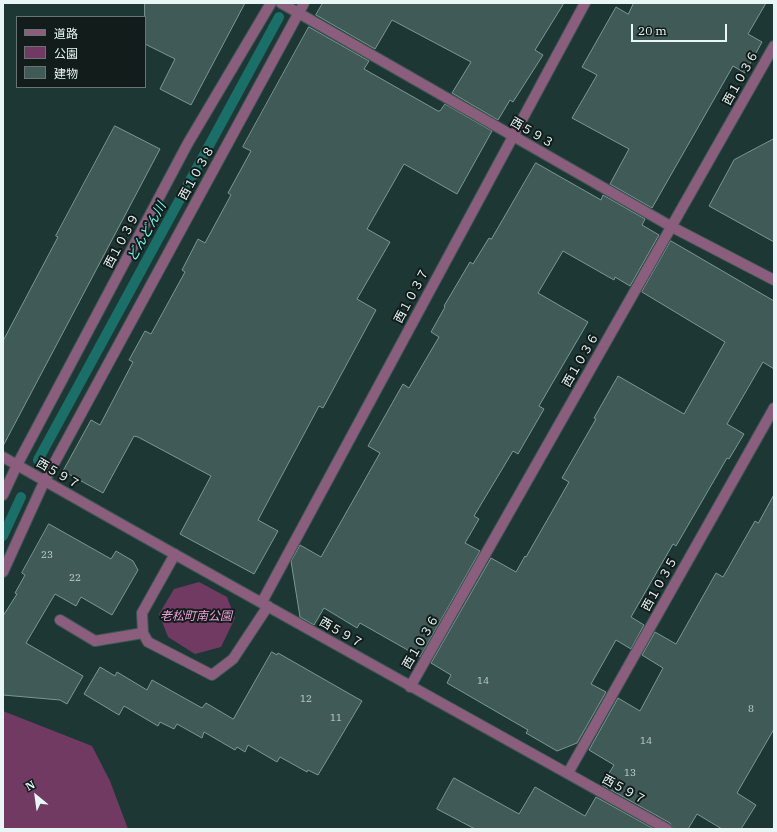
<!DOCTYPE html>
<html>
<head>
<meta charset="utf-8">
<style>
  body { margin:0 }
  #map { position:relative; width:777px; height:832px; overflow:hidden; background:#1d3734; font-family:"IBM Plex Serif","Noto Sans JP",serif }
  canvas { display:block }
  .frame { position:absolute; inset:0; border:4px solid #e8f7f5; pointer-events:none }
  .legend { position:absolute; left:16px; top:16px; width:130px; height:72px; box-sizing:border-box; background:#111c1b; border:1px solid #677472; margin:0; padding:5px 7px; list-style:none; font-size:12px; color:#e8f7f5 }
  .legend li { display:flex; align-items:center; gap:8px; height:20px }
  .legend b { width:20px; border:1px solid #677472 }
  .north { position:absolute; left:16px; top:776px; width:40px; height:40px; -webkit-text-stroke:3px #111c1b; paint-order:stroke; rotate:331deg; font-size:11px; font-weight:700; line-height:16px; text-align:center; color:#e8f7f5 }
  .north::after { content:''; display:block; margin:auto; width:14px; height:18px; background:#e8f7f5; clip-path:polygon(50% 0,100% 100%,50% 72%,0 100%) }
  .scale { position:absolute; left:631px; top:24px; width:96px; height:18px; box-sizing:border-box; border:2px solid #e8f7f5; border-top:0; padding-left:5px; font-size:12px; line-height:14px; white-space:nowrap; color:#e8f7f5; -webkit-text-stroke:3px #111c1b; paint-order:stroke }
</style>
</head>
<body>
<div id="map">
<canvas width="777" height="832"></canvas>
<div class="frame"></div>
<ul class="legend">
<li><b style="height:5px;background:#8a5e7c"></b>道路</li>
<li><b style="height:11px;background:#713a62"></b>公園</li>
<li><b style="height:11px;background:#3f5a57"></b>建物</li>
</ul>
<div class="north">N</div>
<div class="scale">20 m</div>
</div>
<script>
const ctx = document.querySelector('canvas').getContext('2d');
ctx.lineJoin = 'round';
function fill(path, color) {
  ctx.fillStyle = color;
  ctx.fill(path, 'evenodd');
}
function stroke(path, color, width, dash) {
  ctx.strokeStyle = color;
  ctx.lineWidth = width;
  ctx.lineCap = dash ? 'butt' : 'round';
  ctx.setLineDash(dash || []);
  ctx.stroke(path);
}
function write(font, color, halo, rows, align = 'center') {
  ctx.font = font + ' "IBM Plex Serif","Noto Sans JP",serif';
  ctx.lineWidth = 4;
  ctx.setLineDash([]);
  ctx.textBaseline = 'middle';
  ctx.strokeStyle = halo;
  ctx.fillStyle = color;
  for (const [text, x, y, turn = 0] of rows) {
    ctx.save();
    ctx.translate(x, y);
    ctx.rotate((+turn || 0) * Math.PI / 180);
    ctx.textAlign = isNaN(turn) ? turn : align;
    if (halo) ctx.strokeText(text, 0, 0);
    ctx.fillText(text, 0, 0);
    ctx.restore();
  }
}
fill(new Path2D(`
  M199,582L227,597L235,618L221,647L195,654L168,637L159,614L174,589Z
  M3,711L92,746L110,781L128,829H3Z`), '#713a62');
stroke(new Path2D(`
  M38,460L279,17
  M3,536L21,497`), '#1a6f69', 10);
const building = new Path2D(`
  M145,3H245L191,105L160,89L175,59L145,44Z
  M323,3H564L535,50L543,55L513,102L510,100L498,120L452,93L471,62L392,20L375,49L316,15Z
  M634,3H766L748,34L762,42L745,73L733,66L652,208L610,184L629,149L572,118L597,75L582,67L616,7L628,14Z
  M309,27L369,61L364,69L438,111H440L445,104L492,131L457,194L404,164L367,229L390,242L357,299L376,310L323,408L319,406L258,520L278,531L254,574L180,534L211,476L138,437L134,436L103,493L63,471L91,420L100,425L133,362L129,360L145,331L151,334L185,272L182,270L198,239L205,243L231,195L228,193L251,151L243,147Z
  M115,126L160,149L3,446V341L58,237L56,236Z
  M774,139V242L709,206L734,160Z
  M536,163L601,200L603,195L645,219L642,225L659,235L630,286L615,277L614,280L563,251L538,293L588,322L539,406L544,409L518,454L513,451L474,516L479,519L465,543L480,551L420,657L360,623L357,628L324,608L314,625L300,617L291,561L300,545L321,557L380,453L368,446L403,384L409,388L439,337L431,332L445,307L444,306L470,262L473,264L489,238L491,239Z
  M671,241L774,301V369L763,362L727,424L744,434L729,459L727,458L676,546L673,544L631,617L644,625L631,649L616,640L591,684L606,692L577,743L557,751L526,733L528,730L447,683L451,675L431,663L491,558L516,572L525,556L526,557L569,482L562,478L596,419L594,418L618,376L684,414L725,342L642,292Z
  M774,495V729L737,793L756,805L741,829H722L697,814L688,829H673L670,823L602,785L614,765L589,750L618,698L640,711L663,668L642,655L655,632L676,644L716,573L723,577L755,521L758,523Z
  M49,524L111,559L116,551L133,561L138,570L112,615L81,597L76,606L55,594L26,643L83,676L67,704L60,700L3,695V616L17,594L15,593L25,575L22,573Z
  M272,652L277,655L278,653L362,701L318,775L308,770L307,772L280,757L277,762L248,745L245,752L237,747L235,750L204,732L202,738L177,724L174,729L160,722L158,726L124,706L119,715L84,694L100,667L115,676L117,672L147,690L152,680L202,708L206,703L233,719Z
  M454,778L519,814L535,787L585,816L596,797L654,829H475L437,809Z`);
fill(building, '#3f5a57');
stroke(building, '#7b9894', 1);
const lane = new Path2D(`
  M3,572L44,482
  M60,620L95,641L143,633`);
const street = new Path2D(`
  M281,3L672,227L774,280
  M3,457C223,583 446,705 667,829
  M44,482L304,3
  M3,495L17,465L188,143L271,3
  M175,554L142,613L143,633L148,642L212,675L233,659L268,606
  M262,602L585,3
  M410,687L774,46
  M568,773L774,408`);
stroke(lane, '#3d5653', 12);
stroke(street, '#3d5653', 12);
stroke(lane, '#8a5e7c', 10);
stroke(street, '#8a5e7c', 10);
write('10px', '#bed0ce', null, [
  ["23",47,555],
  ["22",75,578],
  ["14",483,681],
  ["12",306,699],
  ["8",751,709],
  ["11",336,718],
  ["14",646,741],
  ["13",630,773]
]);
write('12px', '#e8f7f5', '#111c1b', [
  ["西１０３６",741,78,-61],
  ["西５９３",532,133,30],
  ["西１０３８",197,173,-61],
  ["西１０３９",122,241,-62],
  ["西１０３７",412,296,-62],
  ["西１０３６",581,360,-60],
  ["西５９７",58,474,30],
  ["西１０３５",660,584,-61],
  ["西５９７",341,633,30],
  ["西１０３６",421,642,-60],
  ["西５９７",624,790,29]
]);
write('italic 12px', '#f59fdc', '#111c1b', [
  ["老松町南公園",196,617]
]);
write('italic 13px', '#6afef1', '#111c1b', [
  ["どんどん川",147,232,-61]
]);
</script>
</body>
</html>
